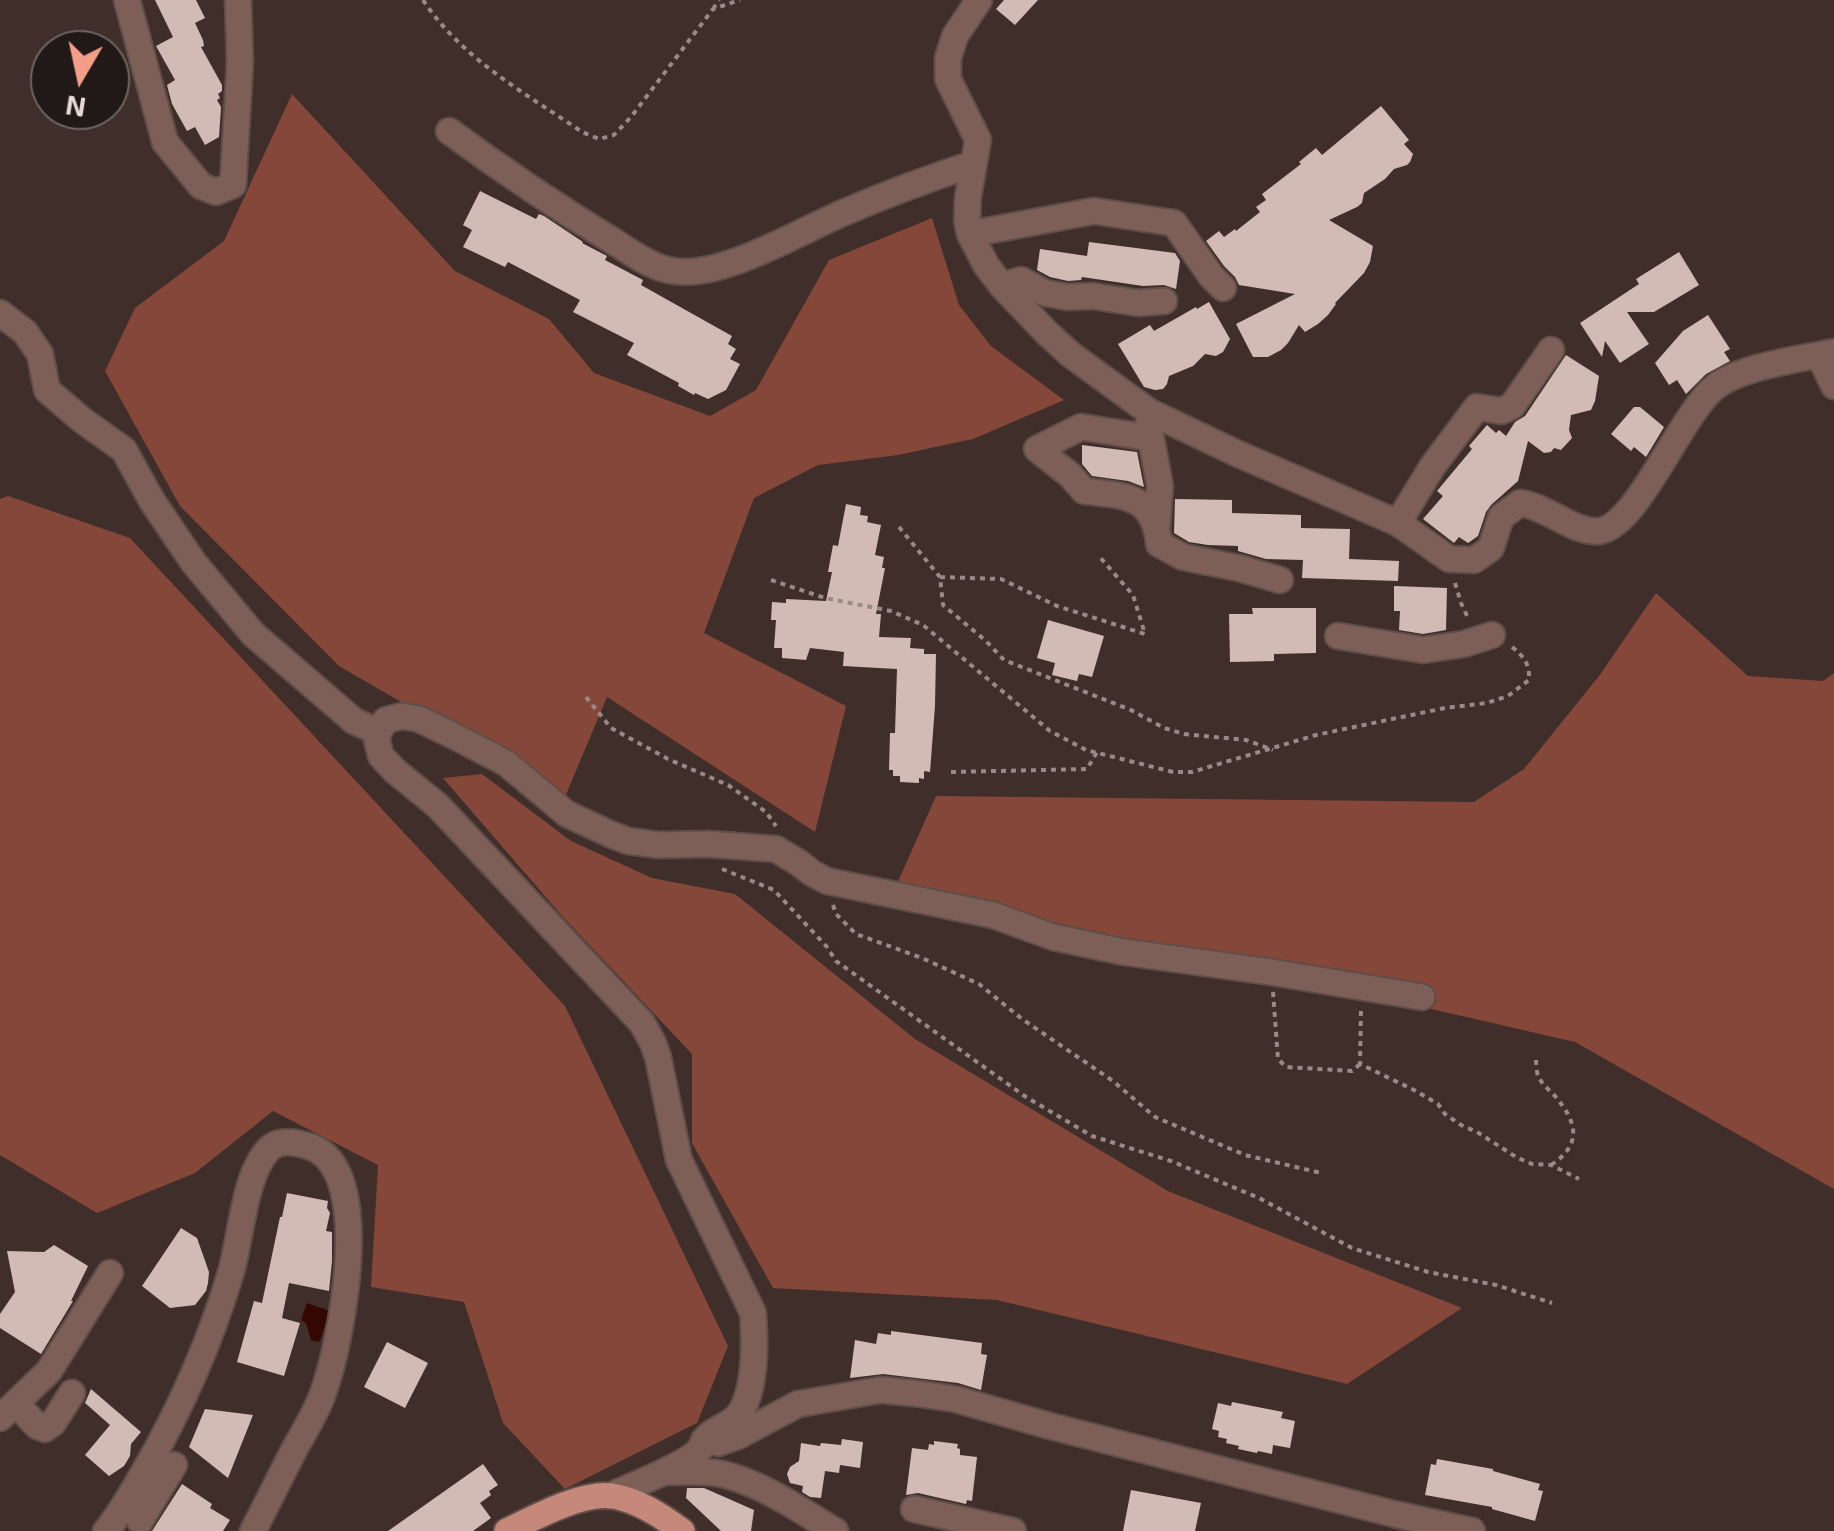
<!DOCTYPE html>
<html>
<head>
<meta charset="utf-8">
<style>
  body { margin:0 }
  #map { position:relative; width:1834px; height:1531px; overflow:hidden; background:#402e2a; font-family:"Exo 2",sans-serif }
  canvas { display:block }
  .north { position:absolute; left:30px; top:30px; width:100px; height:100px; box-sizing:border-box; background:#211917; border:2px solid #6f6663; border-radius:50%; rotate:189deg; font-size:28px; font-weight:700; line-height:40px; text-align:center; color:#e5d9d6 }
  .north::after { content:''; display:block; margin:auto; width:35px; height:45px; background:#f49e8a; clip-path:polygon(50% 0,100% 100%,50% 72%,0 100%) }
</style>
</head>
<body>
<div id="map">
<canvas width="1834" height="1531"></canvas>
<div class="north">N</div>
</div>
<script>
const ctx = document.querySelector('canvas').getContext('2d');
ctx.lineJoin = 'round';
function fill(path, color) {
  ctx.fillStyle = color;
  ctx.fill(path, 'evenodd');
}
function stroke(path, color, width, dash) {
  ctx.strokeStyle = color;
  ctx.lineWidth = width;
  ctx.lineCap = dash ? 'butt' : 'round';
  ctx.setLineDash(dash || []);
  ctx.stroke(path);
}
fill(new Path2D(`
  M292,94L455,271L549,319L594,373L710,416L756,390L829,260L932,218L959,305L991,346L1064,400L973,439L898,455L818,465L754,498L704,633L846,706L815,832L607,697L565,797L339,666L180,506L105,371L135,308L224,241Z
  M8,496L130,538L565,1006L728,1346L697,1423L565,1489L503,1423L464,1302L371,1287L378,1165L273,1111L195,1173L97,1213L0,1155V499Z
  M1656,593L1748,676L1823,681L1834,673V1189L1575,1042L896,886L936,796L1474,802L1524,769L1599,676Z
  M482,774L571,841L652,878L735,894L915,1039L1168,1191L1462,1308L1347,1384L997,1300L773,1288L692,1143V1054L562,916L443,778Z`), '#844739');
fill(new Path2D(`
  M307,1303L330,1311L320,1341L317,1342L311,1340L306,1323L301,1320Z`), '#340701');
fill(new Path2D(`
  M155,0H196L205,18L195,23L203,40L204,46L201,47L222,85V91L218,94L220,98L217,100L221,107L219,137L205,145L195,127L187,131L172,104L167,85L175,80L156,46L173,37Z
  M1004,0H1038L1015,25L996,9Z
  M1381,106L1409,140L1404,144L1413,154L1410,162L1407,165L1394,169L1385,179L1364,193L1362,203L1357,207L1329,220L1373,246L1370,262L1364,273L1335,303L1336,304L1328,315L1318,324L1305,332L1299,325L1288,343L1281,350L1268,357H1253L1236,324L1295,294L1239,285L1235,277L1224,266L1206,241L1219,231L1224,237L1235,229L1236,231L1260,212L1256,207L1266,200L1262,194L1301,164L1299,162L1316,148L1322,155Z
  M480,191L536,219L539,214L544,216L583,242L582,243L607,256L605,260L643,280L641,285L732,336L728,344L736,349L730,359L740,364L726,390L708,399L695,393L694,395L678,386L679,383L627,355L634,343L573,312L580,300L508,262L505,267L463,247L472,230L463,225Z
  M1089,242L1175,253L1180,261L1176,289L1164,285L1143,286L1082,277L1081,280L1068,281L1050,277L1037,270L1040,249L1087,256Z
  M1679,252L1699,285L1654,312H1627L1649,344L1620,363L1605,341L1602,357L1580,323L1639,284L1636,279Z
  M1209,302L1230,339L1223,352L1216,356L1205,354L1193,366L1169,376L1167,384L1163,389L1155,390L1144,387L1118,344L1150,325L1154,331L1196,307L1197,309Z
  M1708,315L1730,349L1724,352L1730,361L1706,374L1686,394L1677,380L1669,385L1655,363L1683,331Z
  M1566,355L1599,376L1595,401L1591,410L1571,415L1569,430L1572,438L1561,450L1554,448L1551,452L1544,453L1528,441L1518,481L1491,505L1486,512L1478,536L1468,543L1459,537L1454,543L1423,519L1443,496L1437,491L1472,449L1469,446L1487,425L1496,433L1499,430L1506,436L1515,422L1525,416Z
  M1634,407H1640L1664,427L1646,457L1634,447L1631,451L1611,434Z
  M1082,445L1137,452L1144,487L1128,481L1092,476L1082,464Z
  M1175,499L1232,500V513L1301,515V528L1350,529L1349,559L1399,561L1398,581L1302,578L1303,560L1266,559L1238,551V546L1208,545L1189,542L1174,533Z
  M846,504L861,507L860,515L868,516L867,522L881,525L875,555L884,557L882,568H885L876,614H881L879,637L911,638L910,648L924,649V654H936L935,706L930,772L924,771V779L919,778V783L900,782V776H893V770H889L890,733H895L897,669L843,666L844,652L810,648L806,660L782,658V648H774L776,620H771L772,602L786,603V599L826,601L832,572H828L833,545L838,546Z
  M1394,586L1447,588L1446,630L1423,634L1399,630L1400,611H1394Z
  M1252,608H1316V653L1274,654V661L1230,662L1229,614H1253Z
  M1048,620L1104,636L1092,677L1079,674L1077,681L1052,675L1055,663L1037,658Z
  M287,1193L328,1201L327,1208L330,1213L326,1231L332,1232V1261L329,1291L289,1283L282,1318L300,1323L284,1376L237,1362L254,1301L262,1303L280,1217H282Z
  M181,1228L197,1238L209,1272L208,1283L206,1291L195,1305L170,1308L142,1286Z
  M54,1245L88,1266L71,1301H73L41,1354L0,1328V1314L15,1292L7,1251L44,1252Z
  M891,1331L982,1343L981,1354L987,1355L981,1390L958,1383L883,1374L850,1378L855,1340L876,1344L878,1333L891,1335Z
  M387,1342L428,1363L405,1408L364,1387Z
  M91,1389L141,1432L131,1444L130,1456L124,1466L109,1476L85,1455L110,1425L85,1403Z
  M1232,1402L1283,1412L1281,1418L1295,1421L1290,1448L1273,1445L1272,1454L1258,1451L1257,1453L1238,1449L1239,1446L1226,1443L1227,1439L1218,1437L1219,1431L1212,1429L1218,1403L1231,1406Z
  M205,1409L253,1415L228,1478L189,1447Z
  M842,1439L863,1442L860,1468L840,1465L839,1473L825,1471L821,1498L810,1497L802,1492L803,1486L790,1483L787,1474L790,1467L799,1461L801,1443L820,1446L821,1443L841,1445Z
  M934,1441L958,1444L957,1448L960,1449V1455L977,1457L972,1501L967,1500L966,1504L918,1493L906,1495L912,1448L928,1450L929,1444L934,1445Z
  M1437,1459L1493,1469V1471L1540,1484L1538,1490L1543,1491L1535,1521L1492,1509V1507L1425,1495L1431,1464L1436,1465Z
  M483,1464L498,1485L489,1491L491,1495L480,1503L491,1518L473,1531H388Z
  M182,1484L212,1504L210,1508L230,1520L223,1531H152Z
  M687,1488H704L754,1510L751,1531H721L686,1498Z
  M1131,1490L1201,1503L1195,1531H1123Z`), '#d2bbb5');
const minor = new Path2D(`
  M127,0L165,142L201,186L216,192L233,185L240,62L238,0
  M979,0L955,36L948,58V79L978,140L968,197L967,220L970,234L986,265L1002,286L1047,333L1070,354L1148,411L1236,453L1398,523L1449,559L1474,560L1483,554L1491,548L1501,517L1520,503C1547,506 1574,534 1600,531C1638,525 1681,414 1715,387C1742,366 1800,359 1834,352
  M449,131C502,170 557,207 613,241C632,253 652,268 674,271C722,279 800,231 845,212C887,194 930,178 973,164
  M970,234L1094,211L1174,223L1211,276L1223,288
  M1002,286L1021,280L1045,293L1067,297L1093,296L1138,303L1164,301
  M0,313L25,332L40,354L47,390L82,420L124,450L152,501L194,563L253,634L354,721L378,732L377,741L381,756L394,770L438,806L642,1023L653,1043L658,1057L679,1160L753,1313C755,1340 756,1389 740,1413C733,1424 718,1427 708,1436C698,1446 709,1438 700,1449C689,1464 629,1487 610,1496
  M1819,355L1834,386
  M1148,411L1151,438L1081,427L1037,449L1070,475L1084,491C1126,496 1154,495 1159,544L1183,557L1239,568L1280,580
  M1151,438L1160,486L1157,527
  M1398,523L1432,467L1477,407L1501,411L1512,406L1551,350
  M1338,636L1423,650L1464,644L1492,635
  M378,732L386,720L402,716L419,719L454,736L506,763L567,814L610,834L628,841L659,845L708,844L776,849L799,863L812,873L827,881L993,915L1053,937L1124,952L1271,972L1422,997
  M16,1403L37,1426L45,1429L53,1423L72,1393
  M0,1418L49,1371L110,1273
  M718,1443L738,1436L798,1404L881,1390L913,1393L955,1399L1050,1426L1394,1514L1472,1531
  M667,1472C687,1472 710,1470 730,1476C767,1487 802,1511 835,1531
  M914,1509L1013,1531
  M140,1521L174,1465
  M106,1531C121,1513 131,1494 143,1474C180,1410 210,1343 231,1272C241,1238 244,1176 268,1150C279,1138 297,1142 311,1147C376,1170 341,1346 322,1396C315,1414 304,1432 294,1450C280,1477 267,1504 253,1531`);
const major = new Path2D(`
  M507,1531C534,1518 581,1492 612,1496C638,1500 662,1516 682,1531`);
stroke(minor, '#5e4d49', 29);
stroke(major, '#5e4d49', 29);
stroke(new Path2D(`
  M423,0C462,59 525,93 582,132L599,139L614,135L631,117L713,9L740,0
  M713,9L719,0
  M899,527L940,577L943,605L986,641L1004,660L1131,710L1164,728L1184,734L1246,740L1273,750
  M940,577L1001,579L1057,606L1145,634L1133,595L1098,555
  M771,580L825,598L891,611L923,625L1050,731L1086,750L1173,772H1192L1316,735L1445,708L1487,703L1508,696L1529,680C1530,663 1523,656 1511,646
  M1455,583L1461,603L1469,620
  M586,697L611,728L668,759L728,785L766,812L776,826
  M951,772L1087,769L1097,752
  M722,869L774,890L827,947L836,961L1026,1097L1092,1136L1171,1161L1259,1198L1352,1248L1428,1272L1496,1285L1552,1303
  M833,905L836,914L856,934L922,958L979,984L1022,1019L1113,1081L1155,1117L1245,1155L1321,1173
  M1273,992L1278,1059L1286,1067L1352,1071L1360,1064
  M1361,1011L1360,1064L1414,1090L1438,1104L1445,1114L1461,1125L1477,1132L1516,1157L1532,1164L1551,1165L1579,1179
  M1536,1060C1536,1063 1537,1074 1538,1076C1542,1084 1549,1090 1555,1096C1577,1122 1583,1144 1551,1165`), '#998a87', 4, [5, 5]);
stroke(minor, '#7d5f58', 25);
stroke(major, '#c5887a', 25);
</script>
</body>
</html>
